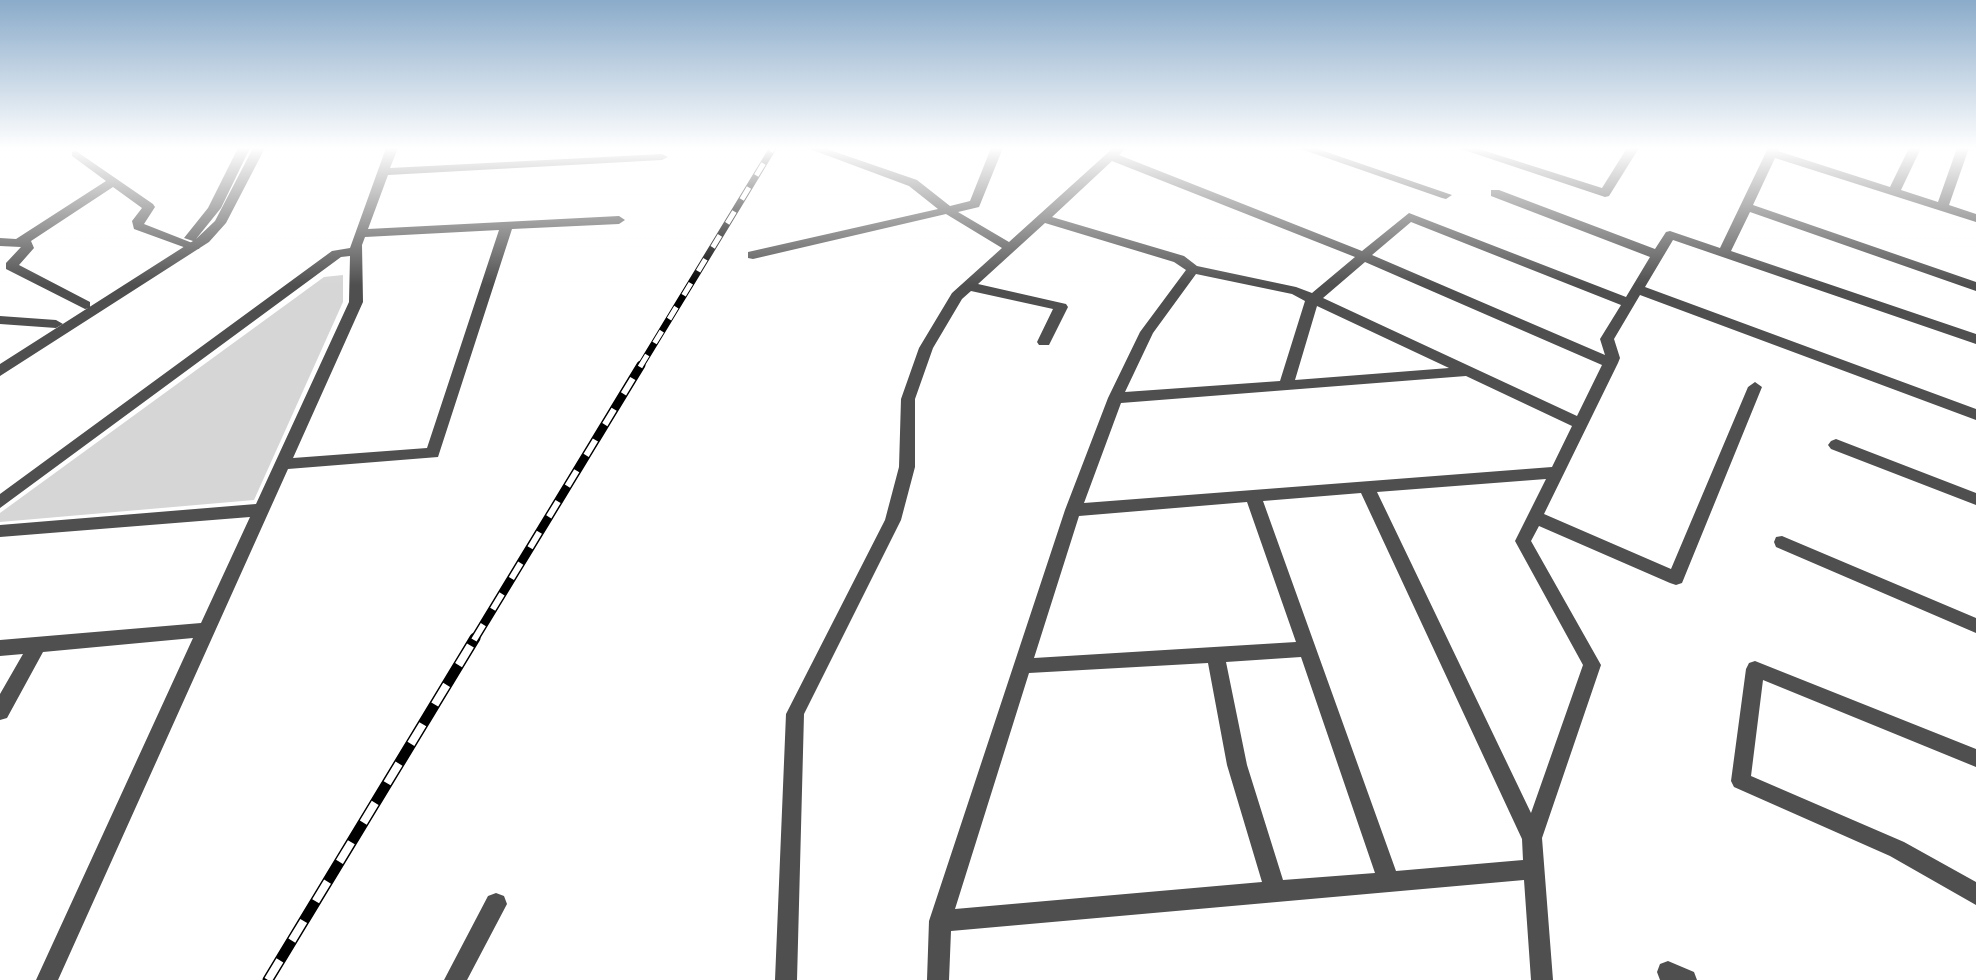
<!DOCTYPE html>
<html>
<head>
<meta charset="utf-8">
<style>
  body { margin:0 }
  canvas { display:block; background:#fff }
</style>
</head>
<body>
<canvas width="1976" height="980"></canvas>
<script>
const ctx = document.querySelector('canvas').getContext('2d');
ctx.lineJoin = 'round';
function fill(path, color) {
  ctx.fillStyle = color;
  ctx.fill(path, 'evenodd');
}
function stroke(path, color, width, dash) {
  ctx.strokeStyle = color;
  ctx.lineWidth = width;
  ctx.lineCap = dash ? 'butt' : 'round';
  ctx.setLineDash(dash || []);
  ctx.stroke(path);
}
fill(new Path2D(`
  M343,275V302L254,500L0,522V513L324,277Z`), '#d6d6d6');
fill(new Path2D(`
  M386,148H398L390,168L662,154L668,157L662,160L388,175L368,229L619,216L625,220L619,224L512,229L438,457L288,469L58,980H36L193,638L43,652L7,718L0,720V694L23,654L0,656V640L201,623L250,517L0,537V525L256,504L349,302L350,256L341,257L0,508V494L332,251L350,248ZM499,230L427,448L293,458L363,302L362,245L365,237Z
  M807,148H824L917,180L950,206L970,201L991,148H1003L979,207L958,212L1009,242L1113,148H1126L1119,155L1362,251L1409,213L1626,297L1650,257L1491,196V190H1499L1655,249L1666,232L1670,231L1720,248L1768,148H1780L1778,151L1890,187L1909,148H1921L1901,190L1938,202L1957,148H1969L1949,205L1976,214V222L1775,158L1753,205L1976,282V291L1750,212L1731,251L1976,334V344L1673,240L1645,287L1976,409V420L1640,295L1614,339L1620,358L1618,363L1544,514L1671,569L1748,387L1755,382L1762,387L1682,583L1676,585L1670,583L1539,526L1531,541L1601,665L1542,838L1553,980H1531L1524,880L951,931L949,980H927L929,921L1065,510L1108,398L1140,332L1186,270L1174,262L1045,223L978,284L1066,304L1068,307L1049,345H1039L1037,342L1053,309L971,291L962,299L933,348L915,399V467L901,520L804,714L797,980H775L786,714L885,520L899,467L901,399L919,348L952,293L1002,248L946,214L753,259L748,258V252L938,209L909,186ZM1112,161L1355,257L1312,293L1296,287L1197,266L1184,256L1052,217ZM1411,222L1621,305L1600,339L1605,355L1372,255ZM1365,262L1602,365L1577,416L1323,298ZM1196,274L1292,294L1305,301L1280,381L1125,392L1153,333ZM1317,306L1449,368L1295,380ZM1466,376L1572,426L1552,467L1084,503L1121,403ZM1546,479L1515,541L1583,665L1531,813L1377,492ZM1361,493L1522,839L1523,860L1396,871L1263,501ZM1247,502L1296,642L1034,658L1079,516ZM1301,657L1375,873L1283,880L1247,765L1226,662ZM1208,663L1227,765L1262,882L955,909L1029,673Z
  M1298,148H1315L1452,195L1446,199L1442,198Z
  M1458,148H1476L1602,188L1627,148H1639L1609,196L1605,197Z
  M76,151L153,204L155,207L144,224L200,246L199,249H189L134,229L132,221L142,208L113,187L31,241L34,248L19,265L90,302V308L85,309L6,269V263L21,247L0,246V238L16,239L106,181L72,156V152Z
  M0,316L56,320L63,324L56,328L0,324Z
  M1836,439L1976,493V505L1831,449L1828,445L1831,441Z
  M1782,536L1976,618V633L1776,547L1774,542L1776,537Z
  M1755,661L1976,749V767L1763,680L1751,776L1904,842L1976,882V905L1890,856L1734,787L1731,781L1746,669L1749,663Z
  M496,893L504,896L507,904L467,980H444L488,896Z
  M1668,961L1694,972L1697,980H1660L1657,972L1660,964Z`), '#4f4f4f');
fill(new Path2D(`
  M238,148H250L221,208L196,239L215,221L253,148H265L226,223L209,242L0,376V364L193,241L184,238L208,208Z`), '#4f4f4f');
const railFar2 = new Path2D(`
  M640,367L773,148`);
const railFar1 = new Path2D(`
  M474,640L641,365`);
const rail = new Path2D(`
  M268,980L475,638`);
stroke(railFar2, '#000', 7);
stroke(railFar1, '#000', 9);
stroke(rail, '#000', 11);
stroke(railFar2, '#fff', 5, [14]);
stroke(railFar1, '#fff', 6, [18]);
stroke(rail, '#fff', 8, [23]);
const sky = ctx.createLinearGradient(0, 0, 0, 285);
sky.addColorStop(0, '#8aabca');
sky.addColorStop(0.52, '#fff');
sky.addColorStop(1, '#ffffff00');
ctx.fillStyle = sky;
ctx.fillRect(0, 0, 1976, 285);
</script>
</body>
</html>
